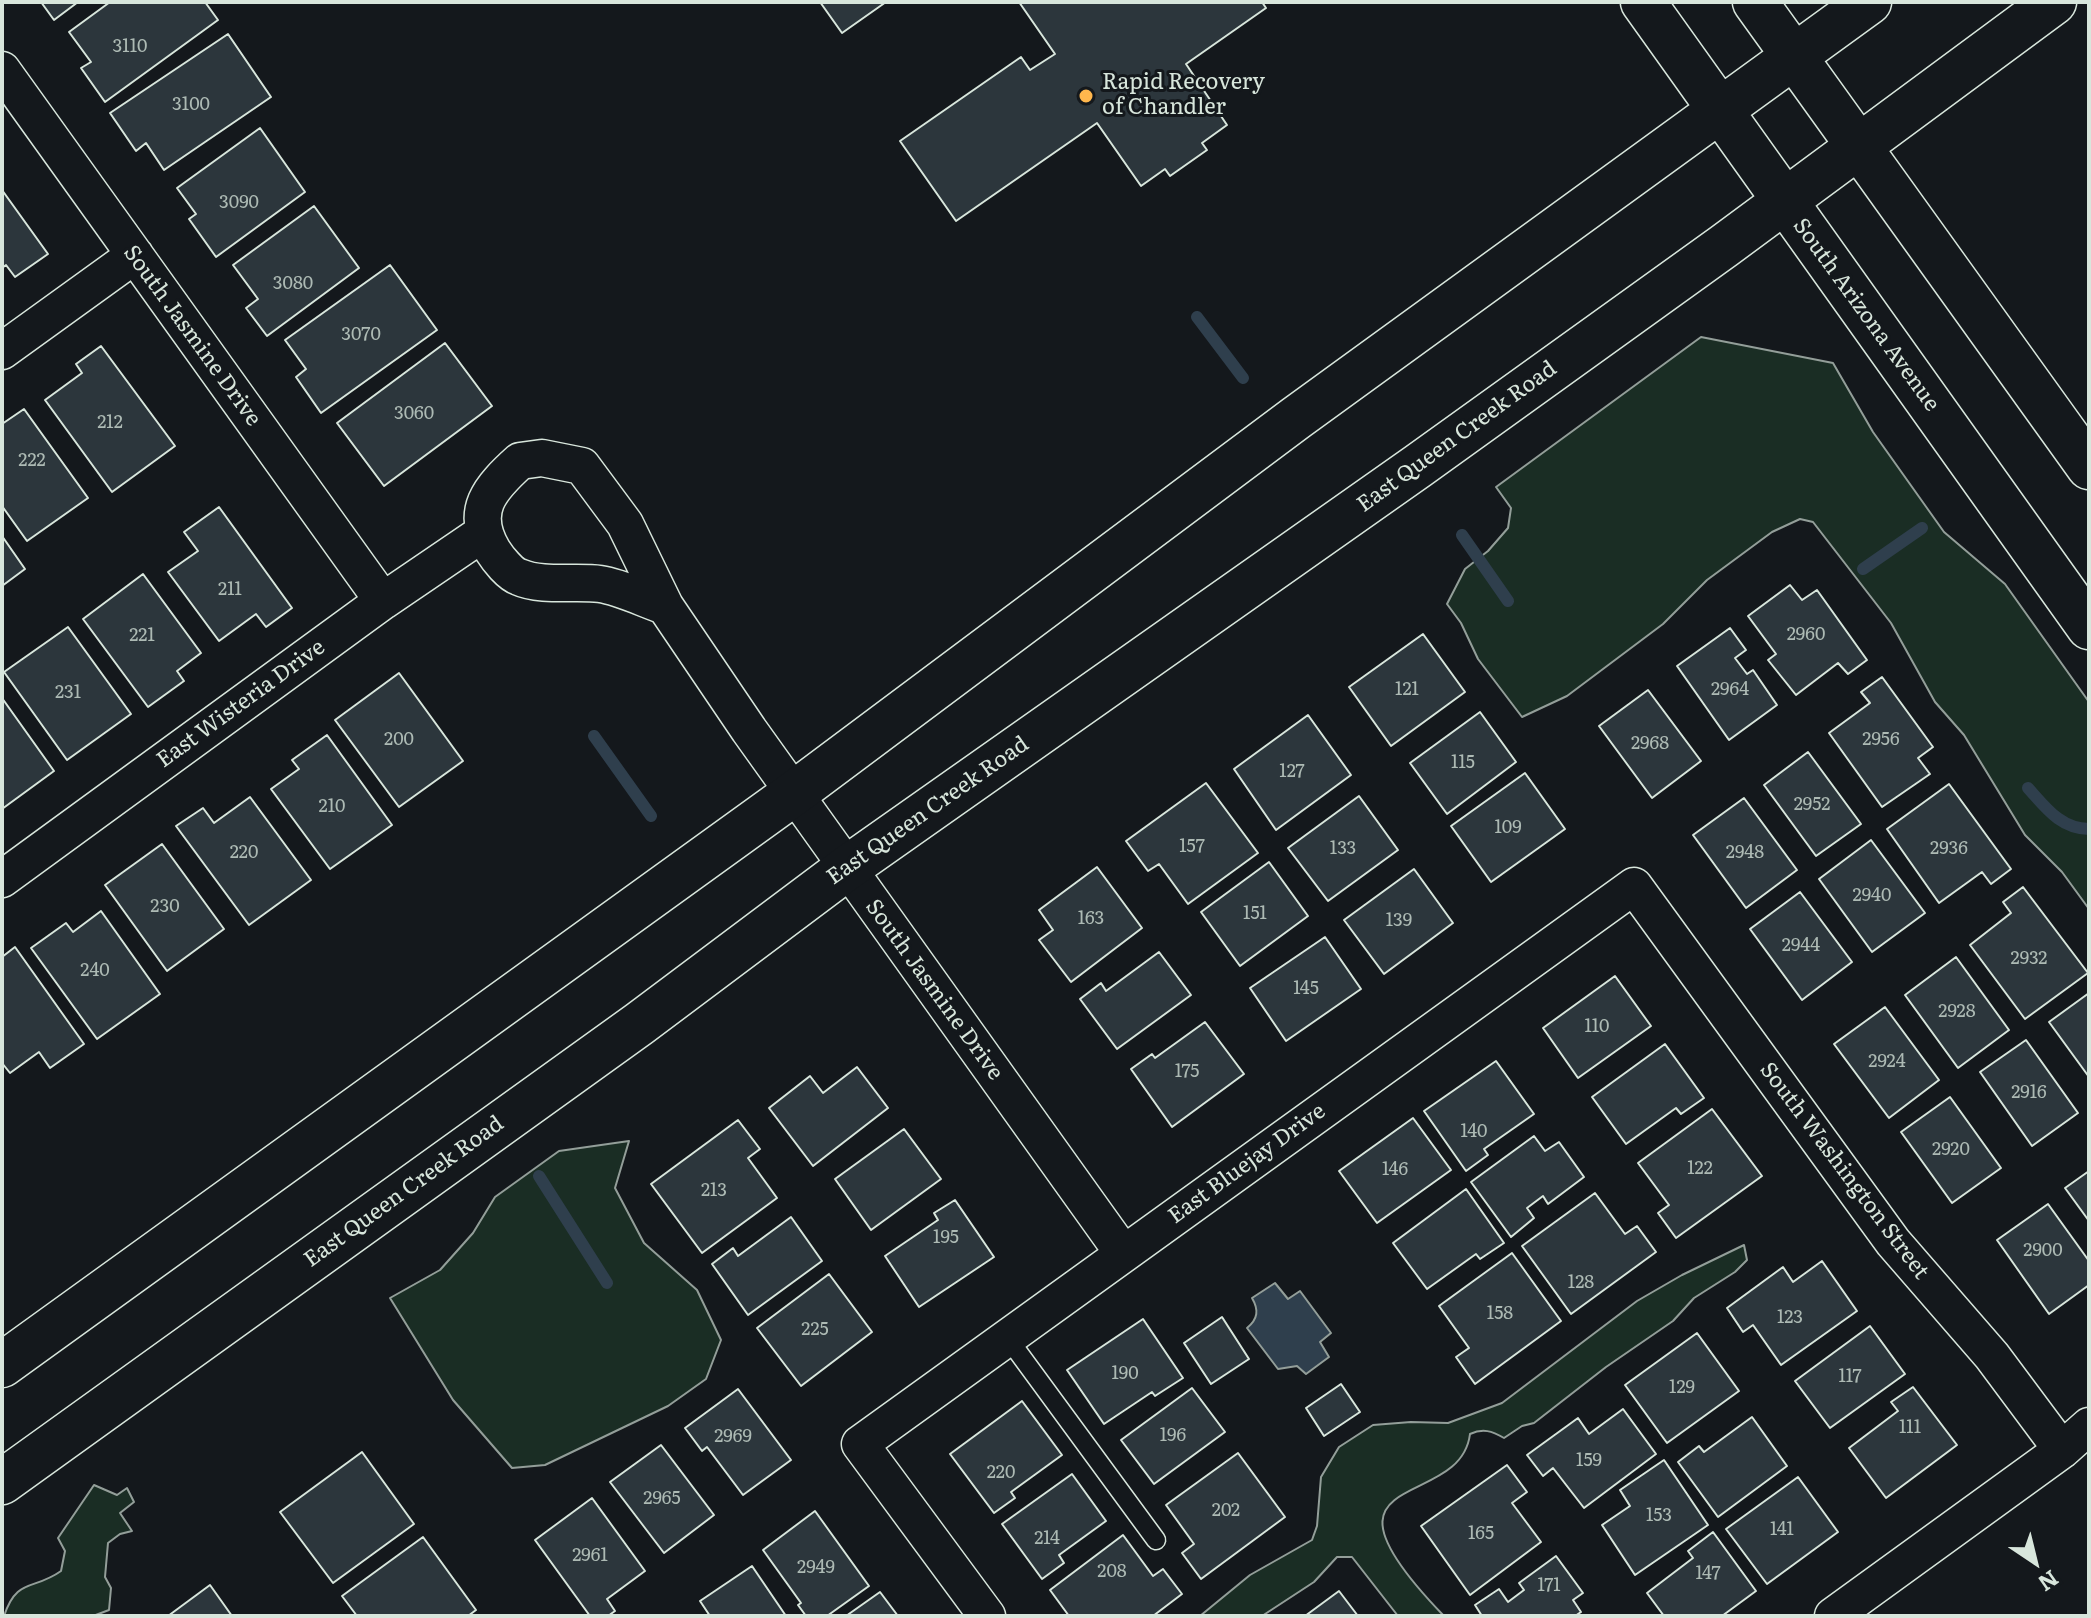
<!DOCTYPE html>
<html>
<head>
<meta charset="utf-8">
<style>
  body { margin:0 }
  #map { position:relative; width:2091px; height:1618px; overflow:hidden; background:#14181c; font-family:Literata,serif }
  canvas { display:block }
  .frame { position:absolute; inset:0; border:4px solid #d8e6dc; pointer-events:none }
  .north { position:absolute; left:1995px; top:1522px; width:80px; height:80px; -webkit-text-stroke:6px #14181c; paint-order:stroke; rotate:145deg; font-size:22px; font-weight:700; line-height:32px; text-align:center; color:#d8e6dc }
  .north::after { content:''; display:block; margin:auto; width:28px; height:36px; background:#d8e6dc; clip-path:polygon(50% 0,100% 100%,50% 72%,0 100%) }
</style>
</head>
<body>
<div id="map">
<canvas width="2091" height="1618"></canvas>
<div class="frame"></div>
<div class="north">N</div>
</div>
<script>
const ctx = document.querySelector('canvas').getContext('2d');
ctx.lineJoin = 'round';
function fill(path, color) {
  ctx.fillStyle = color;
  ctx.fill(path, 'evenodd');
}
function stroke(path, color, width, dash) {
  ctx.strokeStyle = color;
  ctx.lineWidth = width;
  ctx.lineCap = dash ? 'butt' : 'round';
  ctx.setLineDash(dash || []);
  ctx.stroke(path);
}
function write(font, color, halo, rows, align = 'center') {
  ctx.font = font + ' Literata,serif';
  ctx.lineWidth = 6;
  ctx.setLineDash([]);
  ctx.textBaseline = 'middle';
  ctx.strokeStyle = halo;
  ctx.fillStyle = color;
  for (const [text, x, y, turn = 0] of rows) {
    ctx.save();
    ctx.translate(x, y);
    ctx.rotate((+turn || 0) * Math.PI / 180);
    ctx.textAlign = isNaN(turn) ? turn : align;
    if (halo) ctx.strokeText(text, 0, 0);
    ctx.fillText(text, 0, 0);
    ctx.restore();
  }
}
const green = new Path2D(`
  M1701,337L1833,363L1873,432L1944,532L2005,584L2089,702V909L2062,872L2025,835L1964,735L1935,702L1891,623L1813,522L1800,519L1772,532L1707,580L1663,624L1567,696L1522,717L1478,659L1461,623L1447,604L1465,569L1488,551L1508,528L1511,508L1496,487Z
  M629,1141L615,1188L644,1243L697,1290L721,1340L706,1379L668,1406L545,1465L512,1468L453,1400L390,1298L440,1270L473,1233L495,1197L559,1151Z
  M1744,1245L1747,1260L1735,1272L1694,1298L1673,1321L1606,1367L1534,1423L1522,1426L1504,1438C1492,1431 1483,1428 1470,1434C1460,1514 1296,1463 1444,1616H1398L1352,1557H1337L1314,1582L1262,1616H1200L1250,1575L1312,1540L1317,1526L1321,1477L1339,1447L1373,1425L1411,1422L1448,1423L1502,1403L1637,1301L1682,1275Z
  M94,1485L117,1495L127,1488L134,1502L120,1513L132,1531L120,1534L108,1543L105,1577L111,1588L109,1610L93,1616H4C17,1577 33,1591 61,1571L65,1551L58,1538Z`);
fill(green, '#1a2d24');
stroke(green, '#939e99', 2);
const water = new Path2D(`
  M1275,1283L1288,1299L1300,1291L1331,1333L1320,1342L1329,1357L1306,1374L1297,1366L1278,1369L1247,1328C1258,1319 1259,1310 1252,1298Z`);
fill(water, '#2f3f4d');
stroke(water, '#939e99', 2);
stroke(new Path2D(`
  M1197,317L1243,378
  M1462,535L1508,601
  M1863,569L1922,528
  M594,736L651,816
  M2028,788C2046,808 2061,829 2089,829
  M539,1176L607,1283`), '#2f3f4d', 12);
const building = new Path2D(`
  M41,2H78L54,20Z
  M110,2H205L218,20L105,102L81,68L91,62L69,32Z
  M820,2H886L842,33Z
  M1019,2H1262L1266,8L1186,64L1227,125L1202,143L1207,150L1170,176L1165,169L1141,186L1097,123L956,221L900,141L1021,57L1030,70L1055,54Z
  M228,34L271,97L164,170L146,143L136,151L110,113Z
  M260,128L305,192L216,257L189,219L196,214L177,188Z
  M2,190L48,254L15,277L6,265L2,268Z
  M314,206L359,268L267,336L246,308L258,299L233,265Z
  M390,265L437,330L321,413L296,377L306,369L285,340Z
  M445,343L492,406L384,486L337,423Z
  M101,346L175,446L112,492L45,400L82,373L76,364Z
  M24,409L88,498L27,541L2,506V424Z
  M219,507L292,608L266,627L256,614L219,641L168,572L198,551L184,532Z
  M2,536L25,569L2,586Z
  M143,574L201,653L177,671L184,681L148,707L83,619Z
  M1790,585L1802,600L1817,590L1867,660L1848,674L1838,663L1796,695L1768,660L1776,654L1748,616Z
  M68,627L131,714L67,760L4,672Z
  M1730,628L1746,650L1735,658L1747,674L1753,670L1777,705L1729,740L1677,666Z
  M1423,634L1465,692L1391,746L1349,687Z
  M399,673L463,761L399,807L335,720Z
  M1882,677L1933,747L1918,758L1930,774L1882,807L1829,733L1870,703L1861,692Z
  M1648,690L1701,761L1652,798L1599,726Z
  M2,698L54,771L2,809Z
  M1480,712L1516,762L1447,814L1410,763Z
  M1308,715L1351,775L1276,830L1234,769Z
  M327,735L392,825L330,869L271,789L299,769L292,760Z
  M1808,752L1861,824L1816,856L1764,785Z
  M1525,773L1565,829L1491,882L1451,826Z
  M1206,783L1258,853L1188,904L1159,864L1148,871L1126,841Z
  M1949,784L2011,869L1991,884L1982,872L1939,903L1887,829Z
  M1359,796L1398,850L1328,901L1288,848Z
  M250,797L311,880L249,925L176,826L203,808L214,823Z
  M1744,798L1797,870L1746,908L1693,835Z
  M1871,840L1925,913L1872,952L1819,879Z
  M162,844L224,929L167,971L105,885Z
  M1269,862L1308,916L1240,966L1201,912Z
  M1097,867L1142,928L1071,982L1039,940L1053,930L1039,910Z
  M1414,869L1453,923L1384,974L1344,920Z
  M2023,887L2088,973L2025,1019L1970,945L2011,913L2003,902Z
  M1800,892L1852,962L1802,1000L1750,929Z
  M101,911L160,994L97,1039L31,948L66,923L73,932Z
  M1325,937L1361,989L1286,1041L1250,988Z
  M15,947L84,1044L50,1068L39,1052L10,1073L2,1063V957Z
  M1159,952L1191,995L1117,1049L1080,999L1101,983L1106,991Z
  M1956,957L2009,1030L1958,1068L1905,995Z
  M1615,976L1651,1026L1578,1078L1543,1028Z
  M2089,993V1077L2049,1022Z
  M1885,1007L1939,1080L1889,1118L1834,1044Z
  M1205,1022L1244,1074L1172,1127L1131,1069L1152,1054L1155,1058Z
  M2026,1040L2078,1113L2032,1146L1980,1072Z
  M1665,1044L1704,1098L1681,1114L1676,1108L1626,1144L1592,1097Z
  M1496,1061L1534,1114L1484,1149L1488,1155L1466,1171L1424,1111Z
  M857,1067L888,1108L813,1166L769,1108L810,1076L823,1093Z
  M1950,1097L2001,1168L1952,1203L1901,1132Z
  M1712,1109L1762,1176L1676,1238L1658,1213L1669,1205L1638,1163Z
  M1413,1118L1451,1170L1377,1223L1339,1171Z
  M738,1120L760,1149L748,1158L777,1198L702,1253L651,1184Z
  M904,1129L941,1179L871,1230L835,1179Z
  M1534,1136L1545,1151L1559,1142L1584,1177L1548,1204L1543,1196L1527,1208L1534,1218L1511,1237L1471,1182Z
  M2089,1171V1221L2065,1188Z
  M1466,1189L1504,1243L1480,1259L1476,1254L1427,1289L1393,1243Z
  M1595,1193L1625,1234L1637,1226L1656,1252L1571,1314L1522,1246Z
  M955,1200L994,1257L919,1307L885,1256L938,1220L934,1213Z
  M2048,1204L2089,1261V1285L2049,1314L1997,1240Z
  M791,1217L822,1261L748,1315L712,1264L733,1248L738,1256Z
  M1512,1253L1561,1321L1475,1384L1456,1357L1469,1348L1439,1306Z
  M1822,1261L1857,1311L1781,1365L1753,1325L1743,1332L1727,1308L1783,1267L1793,1282Z
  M829,1274L872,1332L801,1386L757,1328Z
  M1222,1317L1249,1359L1211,1384L1184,1343Z
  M1143,1319L1183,1378L1155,1396L1152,1392L1104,1424L1067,1370Z
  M1870,1326L1905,1374L1830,1428L1795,1381Z
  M1697,1333L1739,1391L1667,1443L1625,1385Z
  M1341,1384L1360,1412L1324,1436L1306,1408Z
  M1913,1387L1957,1445L1886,1498L1849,1448L1898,1411L1891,1402Z
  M1192,1388L1225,1432L1154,1484L1121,1440Z
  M738,1389L791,1460L743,1495L707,1447L702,1451L685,1428Z
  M1022,1401L1062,1455L1011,1492L1015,1498L994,1513L950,1454Z
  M1623,1409L1656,1454L1584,1508L1553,1468L1543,1476L1527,1455L1578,1418L1589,1434Z
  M1752,1417L1787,1466L1718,1517L1678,1462L1699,1446L1704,1452Z
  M661,1445L714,1515L664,1553L610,1482Z
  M362,1452L414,1524L333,1583L280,1512Z
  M1238,1453L1285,1517L1201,1579L1182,1553L1194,1544L1166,1505Z
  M1664,1460L1708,1525L1635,1575L1602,1525L1630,1506L1620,1490Z
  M1507,1465L1527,1492L1512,1503L1541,1542L1470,1595L1421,1526Z
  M1072,1474L1106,1521L1059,1555L1064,1563L1042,1579L1002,1524Z
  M1798,1477L1838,1532L1767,1584L1726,1529Z
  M592,1498L645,1571L607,1599L615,1611L608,1616H590L535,1540Z
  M815,1511L869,1586L827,1616H806L798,1605L801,1603L763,1550Z
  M1713,1532L1756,1591L1722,1616H1664L1647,1593L1693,1558L1688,1551Z
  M1123,1535L1153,1576L1163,1569L1182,1594L1153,1616H1069L1050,1590Z
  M423,1537L476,1610L468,1616H357L342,1596Z
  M1556,1556L1583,1593L1573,1600L1581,1612L1575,1616H1482L1475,1605L1499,1589L1508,1602L1524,1590L1519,1583Z
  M752,1566L786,1616H710L700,1601Z
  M210,1585L232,1616H168Z
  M1339,1591L1358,1616H1305Z
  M880,1592L898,1616H846Z`);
fill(building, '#2c363c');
stroke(building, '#d8e6dc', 2);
const lane = new Path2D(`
  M1007,1337L1156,1540`);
const street = new Path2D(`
  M2,70L383,601
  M2,351L135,255
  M665,606C644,599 621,587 600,584C577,581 541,587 519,577C510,574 498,559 493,551C469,511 490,488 520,461L542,458L582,466L625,524L665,606L749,730L1123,1253
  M2,879L383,601L483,533
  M987,1616L860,1444L1634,886L1893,1242L1992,1356L2062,1450
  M1833,1616L2062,1450L2089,1426`);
const primary = new Path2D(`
  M1643,2L2089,627
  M1755,2L2089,467
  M2,1365L793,794L1296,418L1869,2
  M2,1482L639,1024L847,868L1418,466L1724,246L2054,2`);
stroke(lane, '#d8e6dc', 21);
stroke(street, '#d8e6dc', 39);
stroke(primary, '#d8e6dc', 47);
stroke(lane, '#14181c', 18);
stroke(street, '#14181c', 36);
stroke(primary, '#14181c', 44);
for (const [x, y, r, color] of [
  [1086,96,8,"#ffb74d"]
]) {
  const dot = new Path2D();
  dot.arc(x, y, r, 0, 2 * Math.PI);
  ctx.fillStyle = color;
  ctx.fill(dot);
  stroke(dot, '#14181c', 3);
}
write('18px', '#adbab4', null, [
  ["3110",130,47],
  ["3100",191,105],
  ["3090",239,203],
  ["3080",293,284],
  ["3070",361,335],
  ["3060",414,414],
  ["212",110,423],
  ["222",32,461],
  ["211",230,590],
  ["2960",1806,635],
  ["221",142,636],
  ["121",1407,690],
  ["2964",1730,690],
  ["231",68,693],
  ["200",399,740],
  ["2956",1881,740],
  ["2968",1650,744],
  ["115",1463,763],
  ["127",1292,772],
  ["2952",1812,805],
  ["210",332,807],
  ["109",1508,828],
  ["157",1192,847],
  ["133",1343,849],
  ["2936",1949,849],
  ["220",244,853],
  ["2948",1745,853],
  ["2940",1872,896],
  ["230",165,907],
  ["151",1255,914],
  ["163",1091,919],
  ["139",1399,921],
  ["2944",1801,946],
  ["2932",2029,959],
  ["240",95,971],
  ["145",1306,989],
  ["2928",1957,1012],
  ["110",1597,1027],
  ["2924",1887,1062],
  ["175",1187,1072],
  ["2916",2029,1093],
  ["140",1474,1132],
  ["2920",1951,1150],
  ["122",1700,1169],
  ["146",1395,1170],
  ["213",714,1191],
  ["195",946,1238],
  ["2900",2043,1251],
  ["128",1581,1283],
  ["158",1500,1314],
  ["123",1790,1318],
  ["225",815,1330],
  ["190",1125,1374],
  ["117",1850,1377],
  ["129",1682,1388],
  ["111",1910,1428],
  ["196",1173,1436],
  ["2969",733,1437],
  ["159",1589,1461],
  ["220",1001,1473],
  ["2965",662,1499],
  ["202",1226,1511],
  ["153",1659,1516],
  ["141",1782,1530],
  ["165",1481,1534],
  ["214",1047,1539],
  ["2961",590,1556],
  ["2949",816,1568],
  ["208",1112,1572],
  ["147",1708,1574],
  ["171",1549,1586]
]);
write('22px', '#d8e6dc', '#14181c', [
  ["Rapid Recovery",1102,83],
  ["of Chandler",1102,108]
], 'left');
write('22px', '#d8e6dc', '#14181c', [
  ["South Arizona Avenue",1866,315,54],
  ["South Jasmine Drive",192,336,54],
  ["East Queen Creek Road",1457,437,-36],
  ["East Wisteria Drive",241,704,-36],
  ["East Queen Creek Road",928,811,-35],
  ["South Jasmine Drive",934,990,54],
  ["East Bluejay Drive",1247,1164,-36],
  ["South Washington Street",1844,1171,53],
  ["East Queen Creek Road",404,1192,-36]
]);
</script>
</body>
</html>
